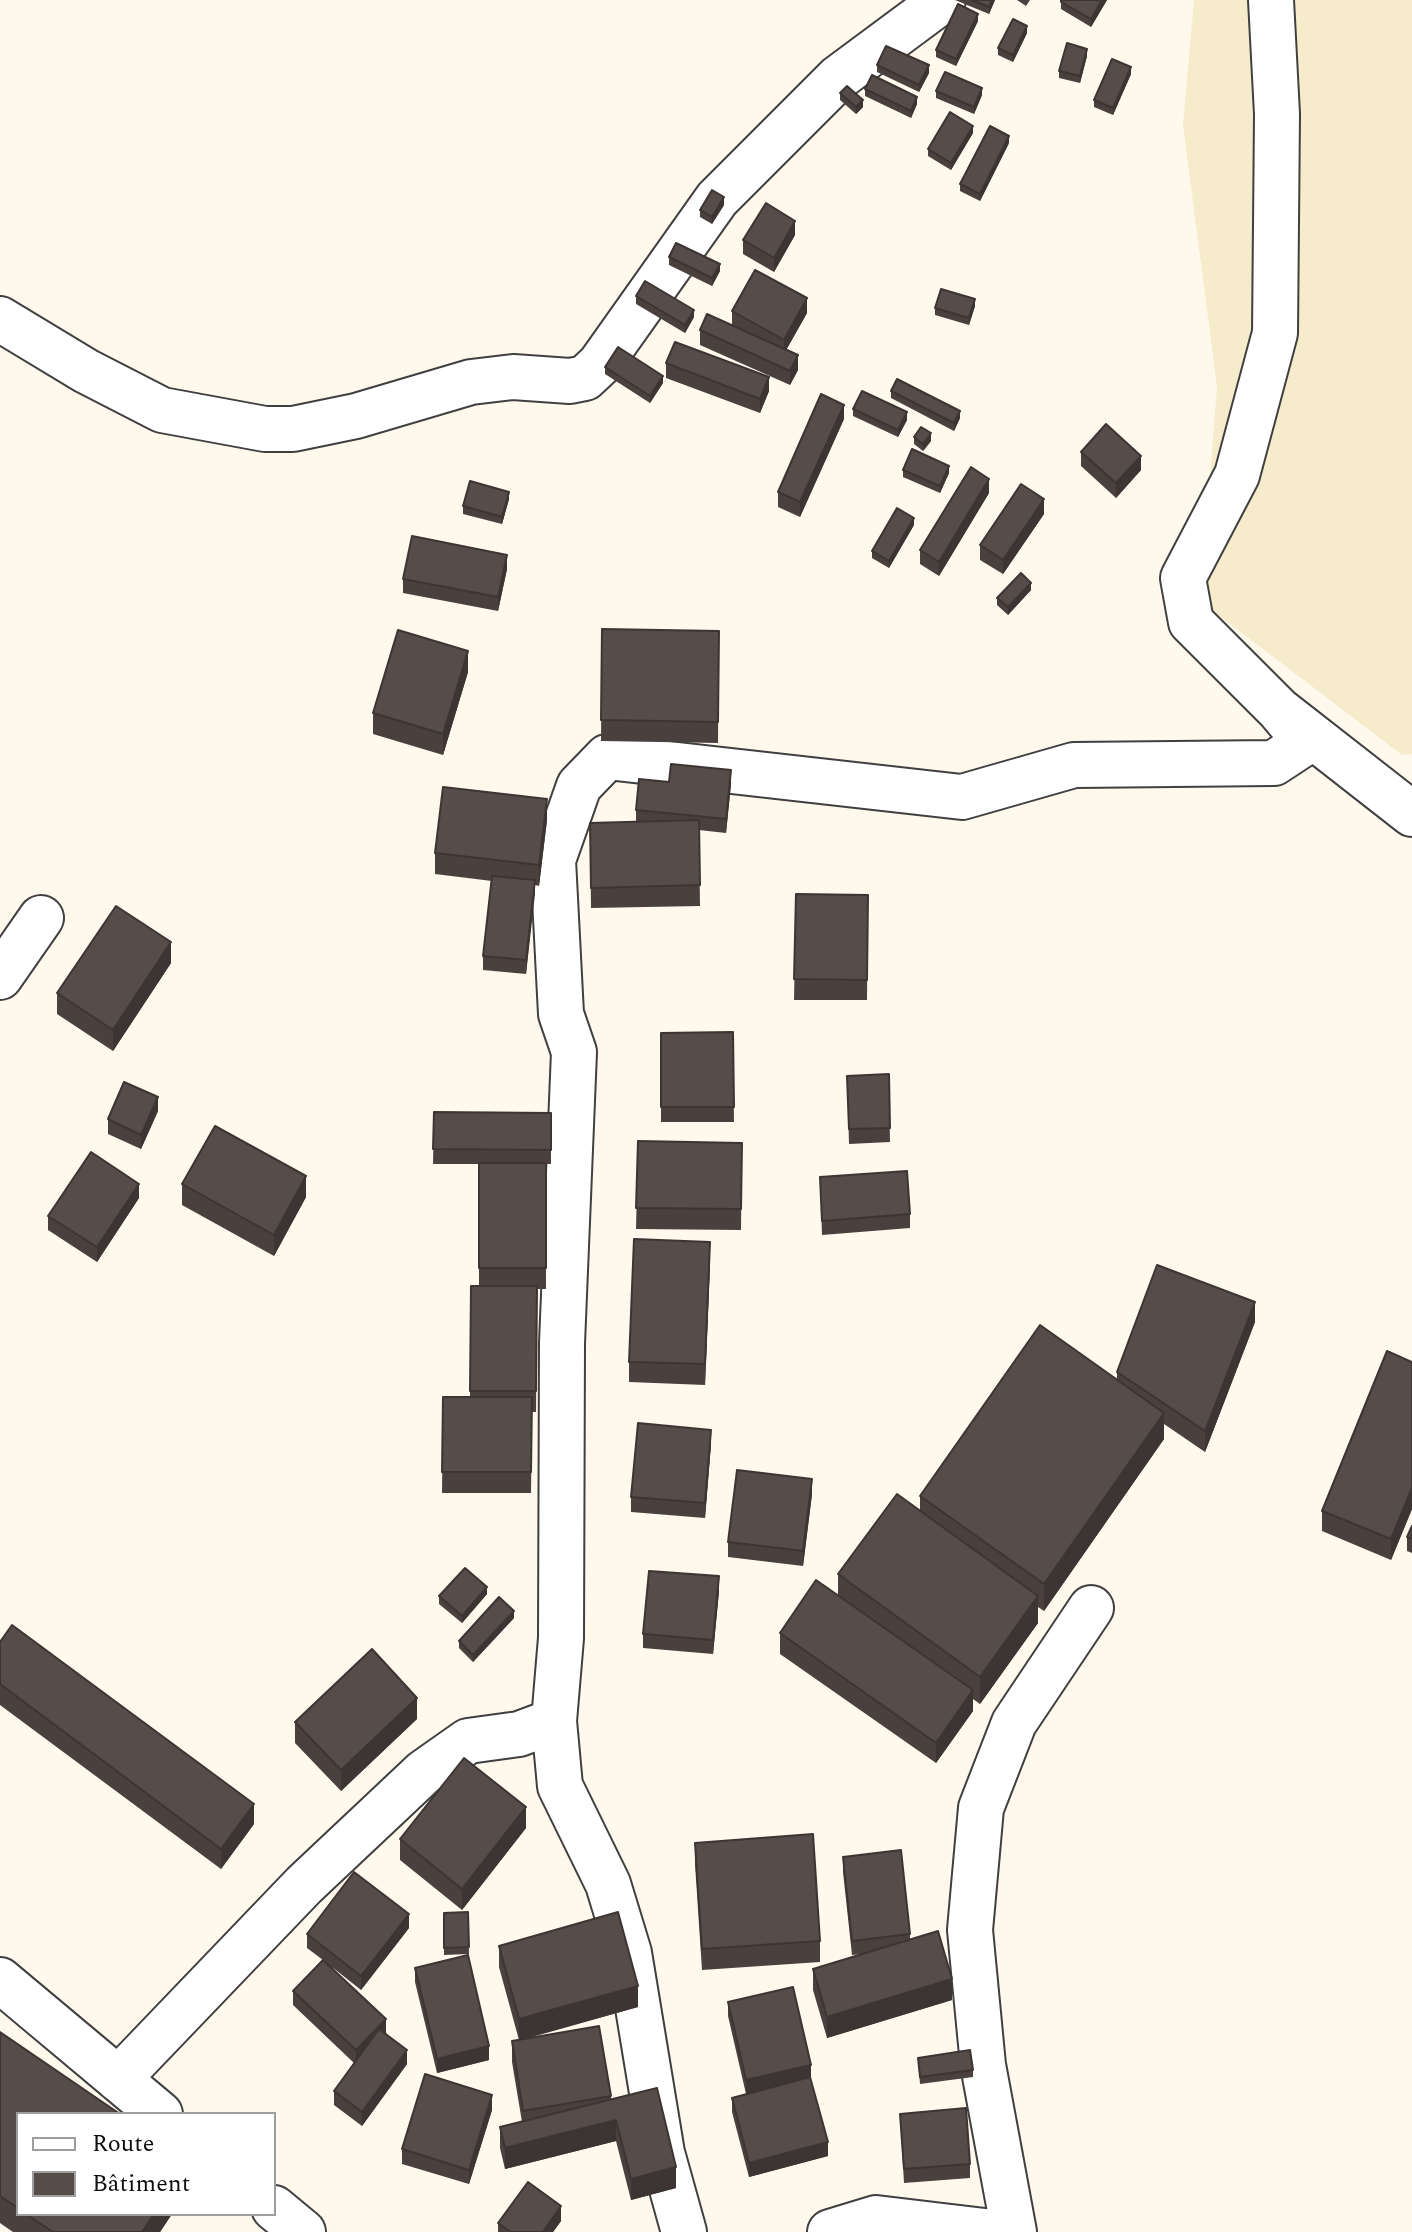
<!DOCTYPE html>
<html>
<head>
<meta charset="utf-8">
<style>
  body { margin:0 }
  #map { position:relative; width:1412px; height:2232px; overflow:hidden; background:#fff8ed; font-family:Spectral,serif }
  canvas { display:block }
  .legend { position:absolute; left:16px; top:2112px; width:260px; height:104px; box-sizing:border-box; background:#fff; border:2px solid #9e9e9e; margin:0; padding:10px 14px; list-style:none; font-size:24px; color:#0d0d0d }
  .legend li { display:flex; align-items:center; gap:16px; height:40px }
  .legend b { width:40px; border:2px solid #9e9e9e }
</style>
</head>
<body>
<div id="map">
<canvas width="1412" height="2232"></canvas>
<ul class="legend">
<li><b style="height:10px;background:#fff"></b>Route</li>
<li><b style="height:22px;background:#564c49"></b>Bâtiment</li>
</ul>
</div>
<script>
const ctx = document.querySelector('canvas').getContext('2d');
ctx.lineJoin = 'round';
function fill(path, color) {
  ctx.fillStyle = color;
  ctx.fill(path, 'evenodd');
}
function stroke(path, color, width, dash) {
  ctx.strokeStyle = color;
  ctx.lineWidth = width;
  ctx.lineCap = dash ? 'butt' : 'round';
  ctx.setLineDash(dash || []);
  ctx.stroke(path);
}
fill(new Path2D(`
  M1194,0H1412V754L1402,755L1200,601L1217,387L1183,125Z`), '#f6eccc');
const minor = new Path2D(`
  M1271,0L1277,114L1275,333L1237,475L1183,578L1191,622L1279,710L1412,814
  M0,319L86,371L162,410L265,429H293L356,416L471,382L513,377L570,381L585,378L600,364L717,199L838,78L943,0
  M0,977L41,918
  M0,1980L160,2114
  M118,2079L304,1885L424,1772L468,1741L519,1734L554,1721
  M274,2208L303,2232
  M684,2232L662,2153L629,1953L608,1884L560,1786L554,1721L561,1638L562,1343L574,1052L561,1014L553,860L579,786L607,757L962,797L1074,765L1274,763L1306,742L1279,710
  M830,2232L876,2218L993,2232
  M1014,2232L983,2065L970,1930L981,1808L1014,1723L1091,1608`);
stroke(minor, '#404040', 48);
stroke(minor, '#fff', 44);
fill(new Path2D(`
  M955,0H995L989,14Z
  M1017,0H1030L1026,6Z
  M1107,0L1091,27L1061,9V2Z
  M978,21L956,66L936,57V50Z
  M1027,33L1013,62L998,55V48Z
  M1087,56L1080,83L1059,78V71Z
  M877,65L929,73L919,92L877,72Z
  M1131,74L1113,115L1094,107V100Z
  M865,89L917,104L911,118L865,96Z
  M936,91L982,95L974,114L936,98Z
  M840,93L863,107L856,114L840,100Z
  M973,133L951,170L928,156V149Z
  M1009,143L980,201L960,191V184Z
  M724,205L712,224L700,217V210Z
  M795,235L774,272L743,254V240Z
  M669,257L720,271L712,286L669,265Z
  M636,296L694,317L685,333L636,304Z
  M975,306L969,325L935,315V308Z
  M732,311L807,313L786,350L798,370L790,385L700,345V330L732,325Z
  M666,363L769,391L760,413L666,378Z
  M605,367L663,383L650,403L605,374Z
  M891,391L960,418L954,431L891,398Z
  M853,409L907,420L898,437L853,416Z
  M844,419L800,517L778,507V492Z
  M914,437L931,441L923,451L914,444Z
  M1081,452L1141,470L1116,498L1081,466Z
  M903,470L949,473L940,493L903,477Z
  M989,493L939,576L920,564V550Z
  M509,499L502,524L463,514V506Z
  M1044,514L1003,574L980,560V545Z
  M914,525L889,568L872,558V551Z
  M507,569L498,611L403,593V579Z
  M1031,590L1008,615L997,605V598Z
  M602,629L719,631L718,743L601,741Z
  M468,672L443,755L373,734V713Z
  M669,782L731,784L726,833L699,830L700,906L591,908L590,823L636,822V810Z
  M547,820L539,886L535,885L526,974L483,970V956L492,881L435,874V853Z
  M796,894L868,895L867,1000H794Z
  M171,963L113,1051L57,1014V993Z
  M733,1032L734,1122H661V1033Z
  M889,1074L890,1142L849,1144L847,1076Z
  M158,1111L141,1149L108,1134V1119Z
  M434,1112L551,1113V1164H546V1289H537L536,1412H532L531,1493H442L443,1397H470L471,1286H479V1164H433Z
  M638,1141L742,1143L741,1230L636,1229Z
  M820,1177L910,1214V1228L822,1235Z
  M182,1184L306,1197L274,1256L182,1205Z
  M139,1198L97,1262L48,1230V1216Z
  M710,1263L705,1385L629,1382V1362Z
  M1255,1322L1205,1452L1164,1424V1439L1044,1611L1038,1607V1623L980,1704L973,1699V1711L936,1763L780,1654V1633L838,1596V1574L920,1510V1496L1117,1379V1372Z
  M1412,1362V1509L1391,1560L1322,1531V1511Z
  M711,1444L705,1518L631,1512V1497Z
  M812,1494L803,1566L728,1557V1542Z
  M1412,1526V1553L1407,1551V1537Z
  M719,1591L713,1654L643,1648V1634Z
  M487,1594L462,1623L439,1604V1596Z
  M514,1618L473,1662L459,1648V1641Z
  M0,1642L254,1824L221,1869L0,1705Z
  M417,1719L341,1791L295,1743V1722Z
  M526,1828L462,1910L400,1860V1839Z
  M695,1843L820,1941V1962L702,1970L695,1864Z
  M843,1857L910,1934V1940L952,2000L827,2038L813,1990V1969L863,1954L852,1955L843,1872Z
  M468,1912L469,1954L444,1955V1913Z
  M409,1928L361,1990L332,1967L386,2033L407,2064L362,2126L334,2105V2091L354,2063L293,2005V1991L323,1960L307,1948V1934Z
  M499,1946L638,2007L525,2039L611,2096V2099L676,2188L631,2200L616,2141L505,2169L500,2148V2127L522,2122L512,2062V2041L519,2040L499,1967Z
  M415,1968L489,2060L437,2073L415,1982Z
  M728,2002L811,2080L828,2156L749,2177L732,2112V2098L746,2094L728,2016Z
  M0,2032L18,2114V2214H172L160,2232H13L0,2223Z
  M918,2058L973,2070V2077L920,2084Z
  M492,2110L469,2184L402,2164V2149Z
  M900,2114L970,2164V2178L904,2183Z
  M561,2221L553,2232H498V2223Z`), '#4a413f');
fill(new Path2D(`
  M992,0H995L989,14V7Z
  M1102,0H1107L1091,27V19Z
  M978,14V21L956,66V59Z
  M1027,26V33L1013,62V55Z
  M1087,49V56L1080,83V76Z
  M929,65V73L919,92V85Z
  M1131,67V74L1113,115V108Z
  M982,88V95L974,114V107Z
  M917,97V104L911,118V111Z
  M863,100V107L856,114V107Z
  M973,126V133L951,170V163Z
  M1009,136V143L980,201V194Z
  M724,197V205L712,224V217Z
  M795,221V235L774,272V258Z
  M720,264V271L712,286V278Z
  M807,298V313L784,354V340Z
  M975,299V306L969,325V318Z
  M694,310V317L685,333V325Z
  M798,355V370L790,385V371Z
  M663,376V383L650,403V396Z
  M769,377V391L760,413V399Z
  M844,405V419L800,517V502Z
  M960,411V418L954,431V423Z
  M907,412V420L898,437V430Z
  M931,433V441L923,451V444Z
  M1141,456V470L1116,498V483Z
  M949,466V473L940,493V486Z
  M989,479V493L939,576V562Z
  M509,492V499L502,524V517Z
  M1044,499V514L1003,574V560Z
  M914,518V525L889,568V561Z
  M507,555V569L498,611V597Z
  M1031,583V590L1008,615V607Z
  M468,651V672L443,755V734Z
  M731,770V784L726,833V819Z
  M547,799V820L539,886V865Z
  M535,880V894L526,974V960Z
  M171,942V963L113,1051V1030Z
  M158,1097V1111L141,1149V1135Z
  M306,1176V1197L274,1256V1235Z
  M139,1184V1198L97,1262V1247Z
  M710,1242V1263L705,1385V1364Z
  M1255,1302V1322L1205,1452V1431Z
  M1164,1413V1439L1044,1611V1584Z
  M711,1430V1444L705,1518V1503Z
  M812,1479V1494L803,1566V1551Z
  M1412,1488V1509L1391,1560V1539Z
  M719,1576V1591L713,1654V1640Z
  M487,1587V1594L462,1623V1616Z
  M1038,1596V1623L980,1704V1677Z
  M514,1611V1618L473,1662V1655Z
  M973,1690V1711L936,1763V1743Z
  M417,1698V1719L341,1791V1770Z
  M254,1804V1824L221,1869V1849Z
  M526,1807V1828L462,1910V1889Z
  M409,1914V1928L361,1990V1976Z
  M952,1979V2000L827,2038V2017Z
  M638,1986V2007L519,2040V2019Z
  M386,2019V2033L356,2065V2050Z
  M489,2046V2060L437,2073V2059Z
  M407,2050V2064L362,2126V2112Z
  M811,2065V2080L746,2095V2080Z
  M492,2095V2110L469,2184V2170Z
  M616,2120V2141L505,2169V2148Z
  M828,2142V2156L749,2177V2163Z
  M676,2167V2188L631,2200V2179Z
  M561,2206V2221L553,2232H543Z
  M154,2214H172L160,2232H142Z`), '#3c3533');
const building = new Path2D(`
  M972,0H992L989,7Z
  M1061,0H1102L1091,19L1061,2Z
  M958,4L978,14L956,59L936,50Z
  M1013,19L1027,26L1013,55L998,48Z
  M1067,43L1087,49L1080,76L1059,71Z
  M886,46L929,65L919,85L877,65Z
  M1112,59L1131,67L1113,108L1094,100Z
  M945,72L982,88L974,107L936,91Z
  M872,75L917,97L911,111L865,89Z
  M847,86L863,100L856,107L840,93Z
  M950,112L973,126L951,163L928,149Z
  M990,126L1009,136L980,194L960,184Z
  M712,190L724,197L712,217L700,210Z
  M766,203L795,221L774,258L743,240Z
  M676,243L720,264L712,278L669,257Z
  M755,270L807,298L784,340L732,311Z
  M645,281L694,310L685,325L636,296Z
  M941,289L975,299L969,318L935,308Z
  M707,314L798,355L790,371L700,330Z
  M675,342L769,377L760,399L666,363Z
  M618,347L663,376L650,396L605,367Z
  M897,379L960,411L954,423L891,391Z
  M862,391L907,412L898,430L853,409Z
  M821,394L844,405L800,502L778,492Z
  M1106,424L1141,456L1116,483L1081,452Z
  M921,427L931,433L923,444L914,437Z
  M912,449L949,466L940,486L903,470Z
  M971,467L989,479L939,562L920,550Z
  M470,481L509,492L502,517L463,506Z
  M1021,484L1044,499L1003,560L980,545Z
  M897,508L914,518L889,561L872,551Z
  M412,536L507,555L498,597L403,579Z
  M1021,573L1031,583L1008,607L997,598Z
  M602,629L719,631L718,722L601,720Z
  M398,630L468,651L443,734L373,713Z
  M671,764L731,770L726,819L636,810L639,779L669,782Z
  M443,787L547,799L539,865L435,853Z
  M699,820L700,885L591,888L590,823Z
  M492,876L535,880L526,960L483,956Z
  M796,894L868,895L867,980L794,979Z
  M116,906L171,942L113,1030L57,993Z
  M733,1032L734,1107H661V1033Z
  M889,1074L890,1128L849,1129L847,1076Z
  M124,1082L158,1097L141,1135L108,1119Z
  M434,1112L551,1113V1150L433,1149Z
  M215,1126L306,1176L274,1235L182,1184Z
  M638,1141L742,1143L741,1209L636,1208Z
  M91,1152L139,1184L97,1247L48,1216Z
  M479,1163H546V1268H479Z
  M907,1171L910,1214L822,1221L820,1177Z
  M634,1239L710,1242L705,1364L629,1362Z
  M1157,1265L1255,1302L1205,1431L1117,1372Z
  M471,1286H537L536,1391H470Z
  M1040,1325L1164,1413L1044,1584L920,1496Z
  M1387,1351L1412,1362V1488L1391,1539L1322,1511Z
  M443,1397H532L531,1472H442Z
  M638,1423L711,1430L705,1503L631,1497Z
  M737,1470L812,1479L803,1551L728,1542Z
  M897,1494L1038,1596L980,1677L838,1574Z
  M1412,1526V1539L1407,1537Z
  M465,1568L487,1587L462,1616L439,1596Z
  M649,1571L719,1576L713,1640L643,1634Z
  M816,1580L973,1690L936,1743L780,1633Z
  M499,1597L514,1611L473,1655L459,1641Z
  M12,1625L254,1804L221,1849L0,1684V1642Z
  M372,1649L417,1698L341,1770L295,1722Z
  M464,1758L526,1807L462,1889L400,1839Z
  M813,1834L820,1941L702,1949L695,1843Z
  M901,1850L910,1934L852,1941L843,1857Z
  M354,1872L409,1914L361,1976L307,1934Z
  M468,1912L469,1947L444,1948V1913Z
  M618,1912L638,1986L519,2019L499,1946Z
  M938,1931L952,1979L827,2017L813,1969Z
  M468,1955L489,2046L437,2059L415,1968Z
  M323,1960L386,2019L356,2050L293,1991Z
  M793,1987L811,2065L746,2080L728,2002Z
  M599,2026L611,2096L523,2111L512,2041Z
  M379,2029L407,2050L362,2112L334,2091Z
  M0,2032L120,2114H18V2208L0,2196Z
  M970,2050L973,2070L920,2077L918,2058Z
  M425,2074L492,2095L469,2170L402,2149Z
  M810,2077L828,2142L749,2163L732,2098Z
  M657,2088L676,2167L631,2179L616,2120L505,2148L500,2127Z
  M966,2108L970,2164L904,2169L900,2114Z
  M528,2182L561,2206L543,2232H511L498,2223Z
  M26,2214H154L142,2232H53Z`);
fill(building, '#564c49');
stroke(building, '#3c3533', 2);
</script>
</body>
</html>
